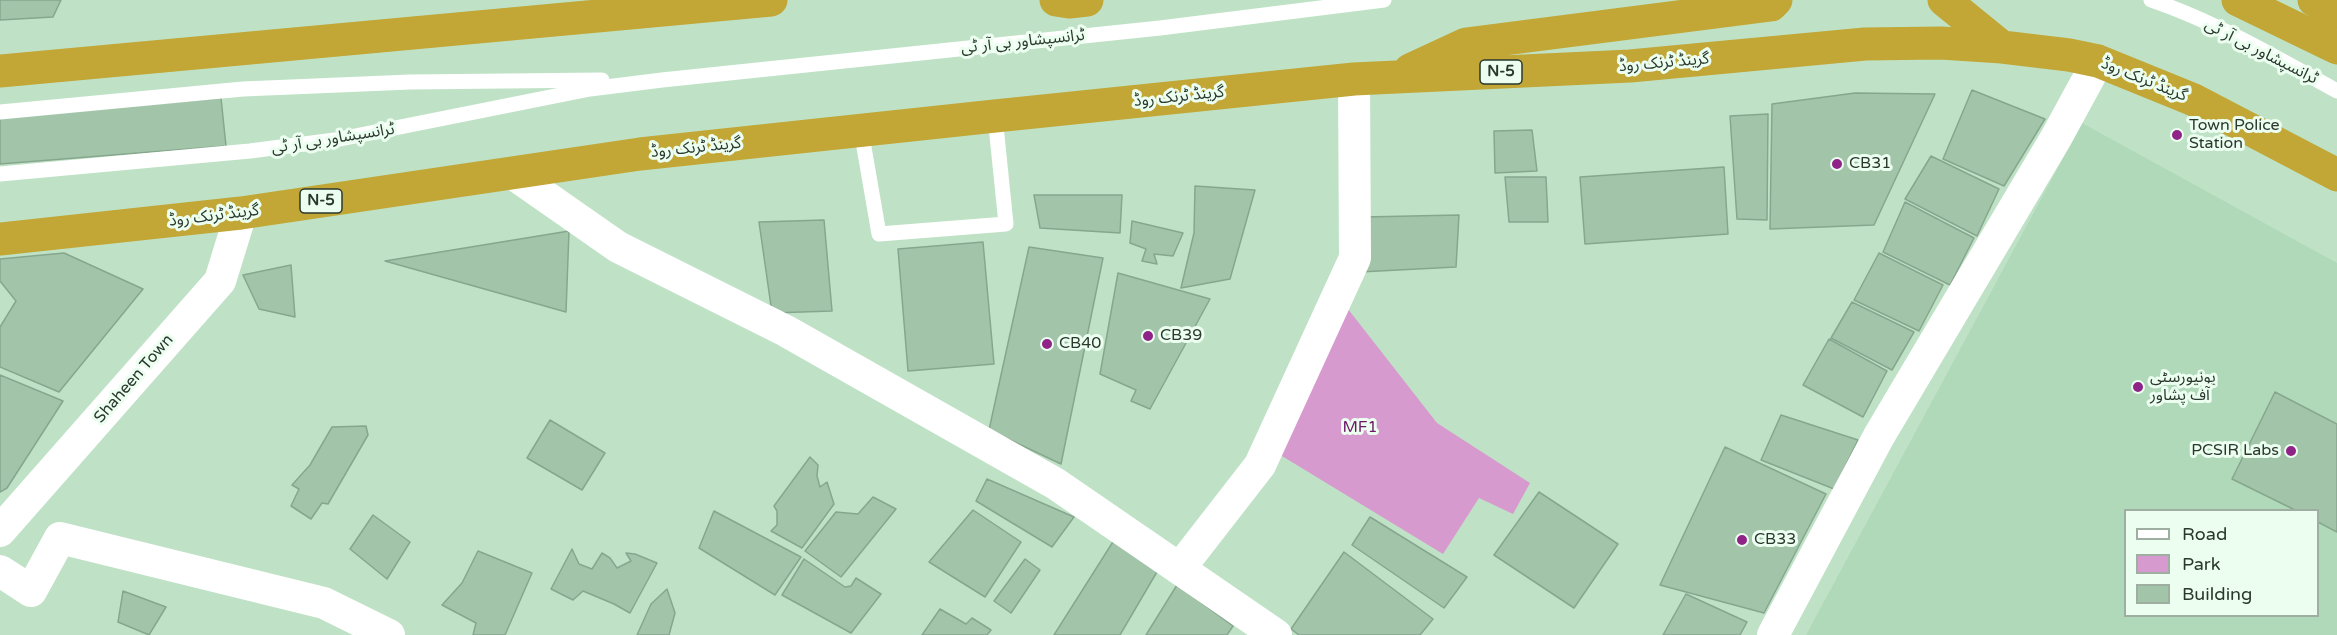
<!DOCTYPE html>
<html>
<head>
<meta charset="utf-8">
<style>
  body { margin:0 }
  #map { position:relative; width:2337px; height:635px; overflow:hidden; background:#bfe2c6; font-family:"Varela Round",sans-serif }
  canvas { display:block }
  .legend { position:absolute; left:2124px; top:509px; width:195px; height:108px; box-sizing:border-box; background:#ecfef0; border:2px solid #9eafa2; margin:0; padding:8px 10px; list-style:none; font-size:18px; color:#2a382e }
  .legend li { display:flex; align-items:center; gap:12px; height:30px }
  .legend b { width:30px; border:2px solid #9eafa2 }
</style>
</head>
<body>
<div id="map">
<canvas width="2337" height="635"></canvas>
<ul class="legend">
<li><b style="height:8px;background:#fff"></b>Road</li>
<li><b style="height:16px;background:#d79ace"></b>Park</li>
<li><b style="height:16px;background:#a2c5aa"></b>Building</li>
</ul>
</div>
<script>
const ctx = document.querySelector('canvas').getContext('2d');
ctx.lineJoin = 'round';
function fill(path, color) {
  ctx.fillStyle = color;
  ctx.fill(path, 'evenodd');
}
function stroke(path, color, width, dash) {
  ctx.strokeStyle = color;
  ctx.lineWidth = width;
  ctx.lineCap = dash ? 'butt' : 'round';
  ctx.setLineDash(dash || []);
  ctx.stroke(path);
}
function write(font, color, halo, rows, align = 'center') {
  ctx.font = font + ' "Varela Round","Noto Sans Arabic",sans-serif';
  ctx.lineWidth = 6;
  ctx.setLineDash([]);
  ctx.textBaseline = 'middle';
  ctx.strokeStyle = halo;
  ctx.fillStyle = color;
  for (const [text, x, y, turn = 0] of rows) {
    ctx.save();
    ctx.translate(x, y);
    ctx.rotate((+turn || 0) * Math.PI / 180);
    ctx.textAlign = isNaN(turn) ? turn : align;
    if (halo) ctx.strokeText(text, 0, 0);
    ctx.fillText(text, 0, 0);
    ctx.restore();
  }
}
fill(new Path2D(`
  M2082,123L2337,263V635H1806ZM2126,510H2318V616H2126Z`), '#afd9b8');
fill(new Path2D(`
  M1348,309L1437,423L1530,483L1513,514L1479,498L1443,554L1277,453Z`), '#d79ace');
const building = new Path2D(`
  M0,0H61L53,17L0,20Z
  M1972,90L2045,119L2004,186L1943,159Z
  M1855,93L1935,94L1874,225L1770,229L1772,104Z
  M221,98L226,146L0,164V117Z
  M1768,114L1767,220L1737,219L1730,116Z
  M1532,130L1537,171L1495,173L1494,131Z
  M1931,156L1999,189L1977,236L1905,199Z
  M1724,167L1728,234L1585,244L1580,177Z
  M1505,177H1546L1548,222H1509Z
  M1195,186L1255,190L1230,279L1181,288L1194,233Z
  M1034,195H1122L1120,233L1040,228Z
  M1905,202L1974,238L1950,285L1883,252Z
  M1459,215L1456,267L1360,272L1364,217Z
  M824,220L832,311L772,313L759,222Z
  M1132,221L1183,233L1173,256L1154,254L1157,264L1142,261L1146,249L1130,243Z
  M569,231L566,312L385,261Z
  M983,242L994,364L908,371L898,249Z
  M1029,247L1103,258L1061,464L989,430Z
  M64,253L143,289L59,392L0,367V327L16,301L0,281V259Z
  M1879,253L1943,285L1919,331L1854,300Z
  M291,265L295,317L259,309L243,275Z
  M1118,273L1210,299L1150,409L1131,401L1136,390L1100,374Z
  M1852,302L1914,332L1892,370L1831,338Z
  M1829,339L1887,371L1863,417L1803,385Z
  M0,375L63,401L7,488L0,492Z
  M2275,392L2337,424V532L2318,522V510H2295L2232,479Z
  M1781,415L1858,440L1834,489L1761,460Z
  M550,420L605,453L582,490L527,458Z
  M366,426L368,435L328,504L322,503L311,519L291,506L299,489L292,485L310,465L332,427Z
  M1725,447L1826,494L1764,613L1660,585Z
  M810,457L818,465L817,476L820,487L827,482L834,504L802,548L771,531L777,525V511L774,506Z
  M987,479L1074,517L1052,547L976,501Z
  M1539,492L1618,544L1574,608L1494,555Z
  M873,497L896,509L841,577L805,551L836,512L858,514Z
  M973,510L1021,542L985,597L929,562Z
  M714,511L801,557L775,595L699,548Z
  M373,515L410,542L387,579L350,549Z
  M1370,517L1467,577L1444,608L1352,545Z
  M1116,537L1161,565L1120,635H1054Z
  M572,549L579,564L592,569L602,553L610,558L617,568L631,561L626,553L635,554L657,563L630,613L614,604L583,591L573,600L551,589Z
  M478,551L532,573L505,635H473L476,623L442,605L462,583Z
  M1344,552L1433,619L1420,635H1299L1291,629Z
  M804,559L845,587L851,586L856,578L881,594L851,633L782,595Z
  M1025,559L1040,570L1011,613L994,601Z
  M1177,585L1233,626L1227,635H1146Z
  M667,589L675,613L669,635H637L651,604Z
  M123,591L166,607L149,635L118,622Z
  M1686,594L1747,622L1740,635H1663Z
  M940,609L966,624L972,618L991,630L987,635H922Z`);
fill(building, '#a2c5aa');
stroke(building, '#86a78d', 1.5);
stroke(new Path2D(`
  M2151,0C2216,22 2277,58 2337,91
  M0,112L243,89L410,82L602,80
  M861,130L879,234L1006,224L995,116
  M0,174L250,151L335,140L590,89L662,80L1160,28L1384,0`), '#fff', 15);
stroke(new Path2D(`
  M512,173L618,247L786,331L1056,484L1276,635
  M0,531L220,281L241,213
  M1180,568L1260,465L1355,258L1354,79
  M0,571L31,591L60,538L324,603L389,635
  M1773,635L1879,436L2056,138L2098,61`), '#fff', 32);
stroke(new Path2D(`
  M1056,0L1069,2L1087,0
  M1944,0L2002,47
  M2238,0L2337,48
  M2314,0L2337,13
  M1410,70L1466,44L1771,5L1776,0
  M0,71L771,0
  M0,239L241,213L640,154L995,116L1354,79L1630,66L1865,44L1941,43L2002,47L2069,55L2098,61L2194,100L2337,175`), '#c2a636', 33);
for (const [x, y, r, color] of [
  [2177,135,6,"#8f2387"],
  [1837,164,6,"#8f2387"],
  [1148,336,6,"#8f2387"],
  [1047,344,6,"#8f2387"],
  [2138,387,6,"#8f2387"],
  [2291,451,6,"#8f2387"],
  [1742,540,6,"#8f2387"]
]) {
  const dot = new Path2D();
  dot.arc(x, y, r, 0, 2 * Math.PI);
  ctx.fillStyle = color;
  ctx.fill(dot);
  stroke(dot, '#ecfef0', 2);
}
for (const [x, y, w] of [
  [1501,72,42],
  [321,201,42]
]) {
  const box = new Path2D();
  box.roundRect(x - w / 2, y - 12, w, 24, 4.5);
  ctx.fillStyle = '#ecfef0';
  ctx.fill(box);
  stroke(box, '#2a382e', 1.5);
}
write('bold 15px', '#2a382e', null, [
  ["N-5",1501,72],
  ["N-5",321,201]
]);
write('16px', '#2a382e', '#ecfef0', [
  ["ٹرانسپشاور بی آر ٹی",1023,42,-6],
  ["ٹرانسپشاور بی آر ٹی",2261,52,27],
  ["گرینڈ ٹرنک روڈ",1664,63,-5],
  ["گرینڈ ٹرنک روڈ",2144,80,22],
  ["گرینڈ ٹرنک روڈ",1179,97,-6],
  ["ٹرانسپشاور بی آر ٹی",333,139,-9],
  ["گرینڈ ٹرنک روڈ",696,148,-6],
  ["گرینڈ ٹرنک روڈ",214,216,-7],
  ["Shaheen Town",134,379,-49]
]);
write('16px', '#2a382e', '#ecfef0', [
  ["Town Police",2189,126],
  ["Station",2189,144],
  ["CB31",1849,164],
  ["CB39",1160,336],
  ["CB40",1059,344],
  ["یونیورسٹی",2150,378],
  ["آف پشاور",2150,396],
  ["PCSIR Labs",2279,451,"right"],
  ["CB33",1754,540]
], 'left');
write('16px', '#6c1865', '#ecfef0', [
  ["MF1",1360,428]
]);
</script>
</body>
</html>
